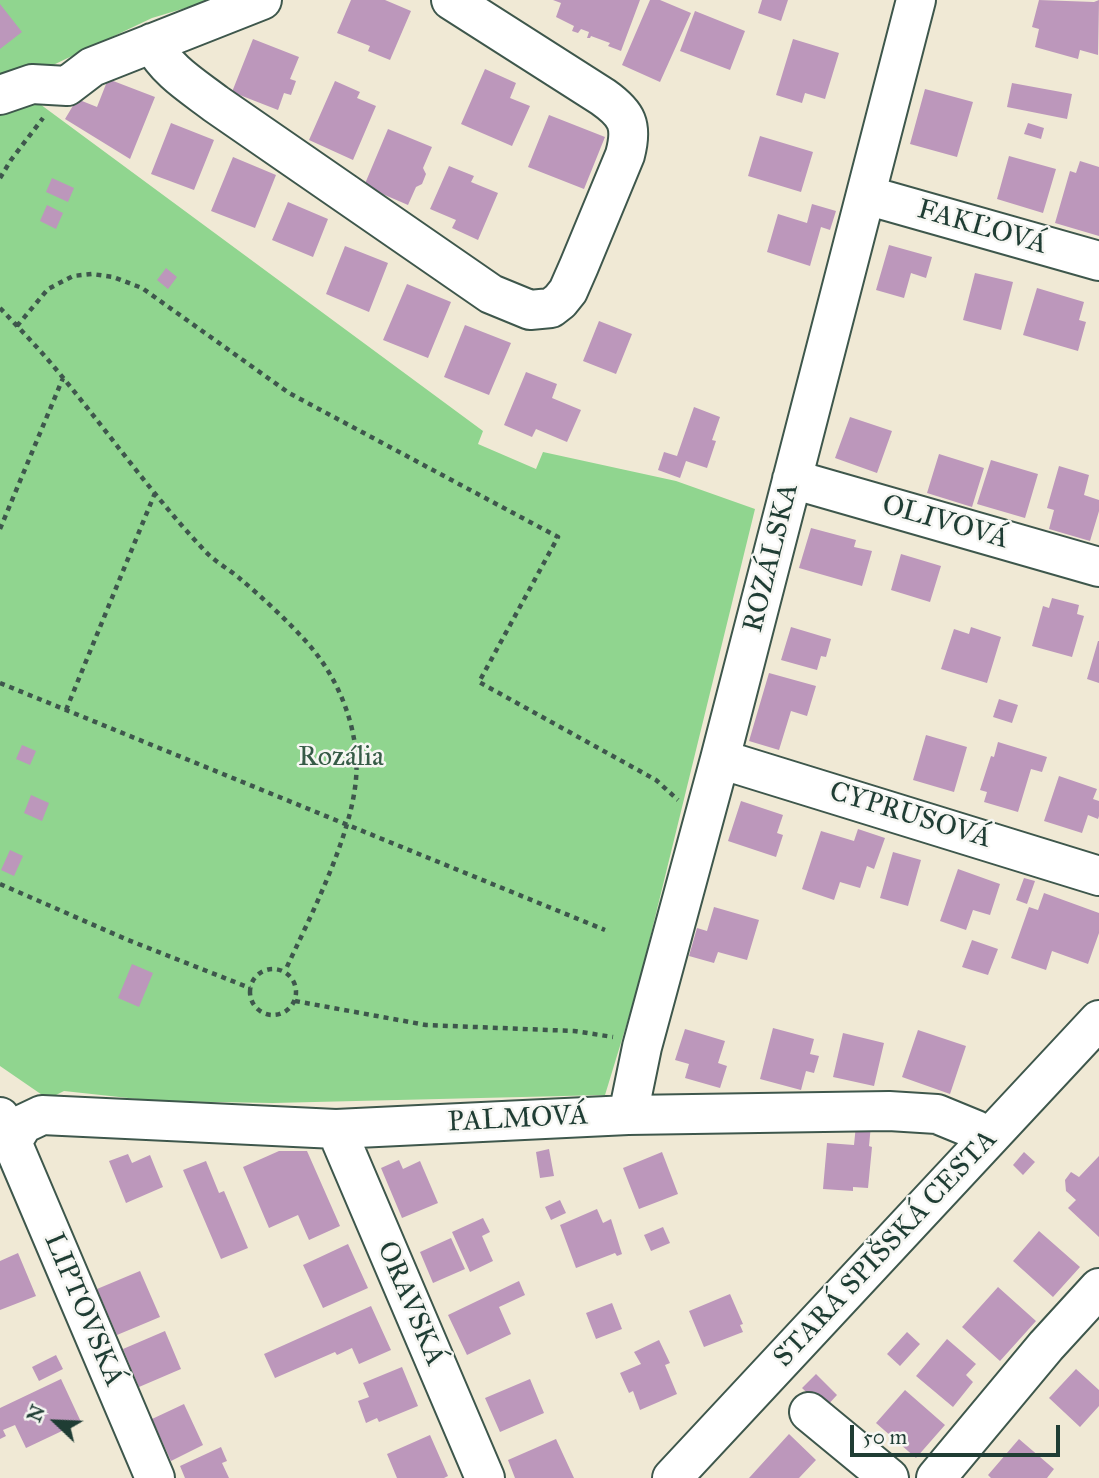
<!DOCTYPE html>
<html>
<head>
<meta charset="utf-8">
<style>
  body { margin:0 }
  #map { position:relative; width:1099px; height:1478px; overflow:hidden; background:#f0e9d5; font-family:"IM FELL Great Primer",serif }
  canvas { display:block }
  .north { position:absolute; left:21px; top:1387px; width:70px; height:70px; -webkit-text-stroke:5px #f6f6f2; paint-order:stroke; rotate:293deg; font-size:19px; font-weight:700; line-height:28px; text-align:center; color:#1f3d34 }
  .north::after { content:''; display:block; margin:auto; width:24px; height:32px; background:#1f3d34; clip-path:polygon(50% 0,100% 100%,50% 72%,0 100%) }
  .scale { position:absolute; left:850px; top:1425px; width:210px; height:32px; box-sizing:border-box; border:4px solid #1f3d34; border-top:0; padding-left:9px; font-size:21px; line-height:24px; white-space:nowrap; color:#1f3d34; -webkit-text-stroke:5px #f6f6f2; paint-order:stroke }
</style>
</head>
<body>
<div id="map">
<canvas width="1099" height="1478"></canvas>
<div class="north">N</div>
<div class="scale">50 m</div>
</div>
<script>
const ctx = document.querySelector('canvas').getContext('2d');
ctx.lineJoin = 'round';
function fill(path, color) {
  ctx.fillStyle = color;
  ctx.fill(path, 'evenodd');
}
function stroke(path, color, width, dash) {
  ctx.strokeStyle = color;
  ctx.lineWidth = width;
  ctx.lineCap = dash ? 'butt' : 'round';
  ctx.setLineDash(dash || []);
  ctx.stroke(path);
}
function write(font, color, halo, rows, align = 'center') {
  ctx.font = font + ' "IM FELL Great Primer",serif';
  ctx.lineWidth = 5;
  ctx.setLineDash([]);
  ctx.textBaseline = 'middle';
  ctx.strokeStyle = halo;
  ctx.fillStyle = color;
  for (const [text, x, y, turn = 0] of rows) {
    ctx.save();
    ctx.translate(x, y);
    ctx.rotate((+turn || 0) * Math.PI / 180);
    ctx.textAlign = isNaN(turn) ? turn : align;
    if (halo) ctx.strokeText(text, 0, 0);
    ctx.fillText(text, 0, 0);
    ctx.restore();
  }
}
fill(new Path2D(`
  M0,0H212L152,18L51,66L29,96L483,431L478,444L536,469L543,452L676,481L755,509L638,987L605,1095L273,1103L156,1101L64,1091L48,1099L0,1066Z`), '#90d58f');
fill(new Path2D(`
  M351,0H385L411,11L390,60L368,51L370,46L337,33Z
  M553,0H640L621,51L608,46L610,43L591,36L590,38H587L589,32L581,29L578,33L572,31L574,26L556,17L561,3Z
  M650,0H660L691,13L660,82L622,65Z
  M762,0H788L781,21L758,13Z
  M1039,0L1094,2L1099,0L1098,55L1080,50L1078,59L1035,47L1039,29L1032,27Z
  M0,4L22,32L0,49Z
  M695,11L745,31L730,70L680,51Z
  M253,39L299,57L290,79L296,81L291,95L284,93L278,110L232,92Z
  M793,39L839,53L825,99L805,93L802,103L776,95Z
  M485,69L516,83L510,98L530,106L512,146L461,124Z
  M108,79L155,97L130,159L65,119L77,99L97,107Z
  M335,81L360,92L357,98L376,106L353,160L309,140Z
  M1012,83L1072,94L1067,119L1007,107Z
  M925,89L973,102L957,157L910,144Z
  M549,115L605,137L584,189L528,167Z
  M171,123L214,140L194,190L151,174Z
  M1028,123L1044,128L1041,139L1024,134Z
  M388,129L432,147L423,168L426,174L422,184L416,187L408,205L364,186Z
  M760,136L813,152L801,192L748,176Z
  M1009,156L1056,169L1043,213L997,199Z
  M233,157L276,175L255,228L211,211Z
  M1080,161L1099,167V236L1055,223L1070,171L1076,173Z
  M449,166L474,176L471,182L498,193L478,240L452,228L456,220L430,209Z
  M52,178L74,188L68,202L46,192Z
  M288,202L328,219L313,257L272,240Z
  M812,204L836,211L830,230L821,227L810,266L767,252L778,214L807,223Z
  M47,205L63,213L56,229L40,221Z
  M889,245L932,257L926,278L911,273L904,298L876,290Z
  M345,246L388,263L369,312L326,294Z
  M166,268L177,277L168,289L157,280Z
  M975,273L1013,282L1001,330L963,320Z
  M407,284L451,302L428,358L383,340Z
  M1037,288L1084,302L1079,320L1086,322L1078,351L1023,335Z
  M599,321L632,334L616,374L583,361Z
  M465,325L511,343L489,395L444,377Z
  M526,372L557,384L552,398L581,410L567,442L536,429L532,437L504,425Z
  M694,407L720,417L712,440L716,441L707,468L686,461L680,478L658,470L664,452L677,456Z
  M850,417L892,431L877,473L835,458Z
  M939,454L984,468L972,507L927,493Z
  M991,460L1038,474L1025,518L977,504Z
  M1059,466L1089,475L1084,495L1099,500V511L1090,541L1049,529L1054,510L1047,508Z
  M811,528L856,540L854,547L872,551L862,586L799,568Z
  M901,554L941,566L930,602L891,590Z
  M1052,598L1079,605L1077,614L1084,616L1072,657L1032,646L1043,606L1049,608Z
  M791,627L831,639L826,657L821,656L817,670L781,660Z
  M971,627L1001,637L987,683L941,669L954,629L969,634Z
  M1098,641H1099V683L1087,679Z
  M769,673L816,686L807,716L791,711L779,750L749,741Z
  M999,699L1018,705L1012,723L993,717Z
  M926,735L967,747L954,792L913,780Z
  M998,742L1047,757L1042,772L1031,769L1018,812L984,802L987,792L980,790L991,756L994,757Z
  M22,745L36,751L30,765L16,759Z
  M1059,776L1097,789L1093,799L1099,801V816L1098,819L1088,815L1082,833L1044,821Z
  M31,795L49,803L42,821L24,813Z
  M741,801L783,815L777,833L783,835L776,857L728,841Z
  M858,829L885,838L874,869L867,866L860,888L840,882L834,900L802,889L821,831L854,841Z
  M10,850L23,856L14,876L1,870Z
  M893,852L921,860L908,906L880,898Z
  M958,869L1000,884L990,915L973,910L966,930L940,921Z
  M1024,878L1035,881L1027,904L1016,900Z
  M1044,893L1099,913V933L1088,964L1052,951L1046,970L1011,958L1029,907L1038,910Z
  M714,907L759,920L747,960L718,952L714,963L689,956L697,928L707,931Z
  M972,940L998,949L988,975L962,967Z
  M132,964L153,973L139,1007L118,998Z
  M773,1028L814,1039L810,1054L819,1056L814,1073L806,1071L801,1090L760,1079Z
  M685,1029L725,1041L718,1063L727,1066L720,1088L685,1078L689,1064L675,1060Z
  M918,1030L966,1046L950,1094L902,1077Z
  M843,1033L884,1043L874,1086L833,1077Z
  M856,1125H871L869,1146L872,1147L868,1188L853,1187V1191L823,1189L827,1143L854,1145Z
  M549,1149L554,1176L540,1178L536,1152Z
  M279,1151H307L340,1226L309,1240L298,1215L269,1228L243,1167Z
  M662,1152L678,1194L639,1209L623,1168Z
  M1024,1152L1035,1162L1023,1175L1013,1165Z
  M128,1154L132,1163L150,1155L163,1187L126,1203L109,1161Z
  M1099,1156V1237L1068,1208L1076,1200L1066,1191L1065,1180L1071,1172L1079,1177Z
  M399,1160L403,1169L420,1161L438,1203L402,1218L381,1168Z
  M206,1161L219,1193L224,1191L248,1248L221,1259L183,1170Z
  M560,1200L566,1213L551,1220L545,1207Z
  M597,1209L603,1223L611,1219L622,1254L617,1256L615,1253L576,1268L560,1225Z
  M483,1218L490,1232L482,1236L493,1261L470,1272L452,1232Z
  M663,1227L670,1243L651,1251L644,1235Z
  M1039,1231L1080,1267L1053,1297L1013,1261Z
  M451,1238L465,1269L433,1283L420,1252Z
  M348,1244L368,1288L323,1308L303,1265Z
  M18,1253L36,1296L0,1310V1261Z
  M140,1271L160,1317L117,1335L97,1289Z
  M519,1281L525,1295L499,1307L511,1334L467,1355L448,1315Z
  M998,1287L1036,1321L1000,1361L962,1327Z
  M730,1294L743,1324L740,1325L743,1332L704,1347L689,1311Z
  M612,1303L622,1329L596,1339L586,1313Z
  M371,1306L391,1350L359,1364L352,1348L337,1355L335,1352L275,1378L264,1354Z
  M165,1331L181,1369L139,1387L123,1349Z
  M907,1332L920,1344L900,1366L887,1354Z
  M947,1339L976,1364L966,1375L973,1382L953,1407L916,1376Z
  M659,1340L670,1363L665,1365L677,1394L640,1410L633,1391L629,1393L620,1373L641,1364L634,1352Z
  M56,1355L63,1369L39,1381L32,1367Z
  M402,1367L418,1406L379,1422L377,1418L366,1423L358,1401L369,1397L363,1383Z
  M1076,1369L1099,1390V1406L1080,1427L1049,1398Z
  M816,1374L837,1395L824,1409L802,1388Z
  M61,1379L81,1422L26,1448L15,1425L3,1430L6,1436L0,1439V1408Z
  M530,1379L544,1413L500,1432L485,1398Z
  M905,1390L945,1425L916,1458L876,1423Z
  M184,1404L203,1445L171,1461L152,1419Z
  M789,1434L816,1460L799,1478H749Z
  M430,1435L448,1476L444,1478H397L387,1454Z
  M556,1439L574,1478H515L508,1460Z
  M1019,1439L1054,1469L1047,1478H991L988,1475Z
  M221,1447L227,1461L222,1463L229,1478H185L180,1466Z`), '#bc97bb');
const minor = new Path2D(`
  M152,43C167,71 191,85 216,104L491,294L530,310L551,308L560,301L568,291L579,266L625,155C633,125 627,114 603,97L451,0
  M0,95L32,84L67,86L92,67L262,0
  M866,195L1099,261
  M792,479L1099,567
  M720,759L1099,876
  M628,1115L642,1047L720,759L916,0
  M0,1117L12,1142L23,1124L42,1115L336,1129L628,1115L889,1111L937,1114L976,1130L987,1140
  M336,1129L485,1478
  M12,1142L155,1478
  M809,1412L889,1478
  M672,1478L1099,1020
  M936,1478L1046,1346L1099,1288`);
stroke(minor, '#3e574c', 42);
stroke(new Path2D(`
  M0,178L11,160L43,118
  M0,308C22,331 44,354 64,379C111,436 154,497 205,551C214,561 227,568 238,577C261,596 291,624 310,646C340,681 360,732 356,779C351,838 310,917 285,971
  M17,326L48,289L73,276L92,274L113,277L142,288L289,393L558,537L479,682L656,780L678,800
  M0,529L63,378
  M0,683L605,930
  M66,710L155,493
  M0,884L128,940L250,988
  M250 992a23 23 0 1 1 46 0a23 23 0 1 1-46 0Z
  M295,1001L426,1025L574,1031L613,1037`), '#3e574c', 4.5, [5, 5]);
stroke(minor, '#fff', 38);
write('28px', '#1f3d34', '#f6f6f2', [
  ["FAKĽOVÁ",982,228,16],
  ["OLIVOVÁ",945,523,16],
  ["ROZÁLSKA",772,558,-76],
  ["CYPRUSOVÁ",910,816,17],
  ["PALMOVÁ",518,1120,-3],
  ["STARÁ SPIŠSKÁ CESTA",886,1249,-47],
  ["ORAVSKÁ",410,1304,67],
  ["LIPTOVSKÁ",83,1310,67]
]);
write('28px', '#365b46', '#f6f6f2', [
  ["Rozália",341,758]
]);
</script>
</body>
</html>
